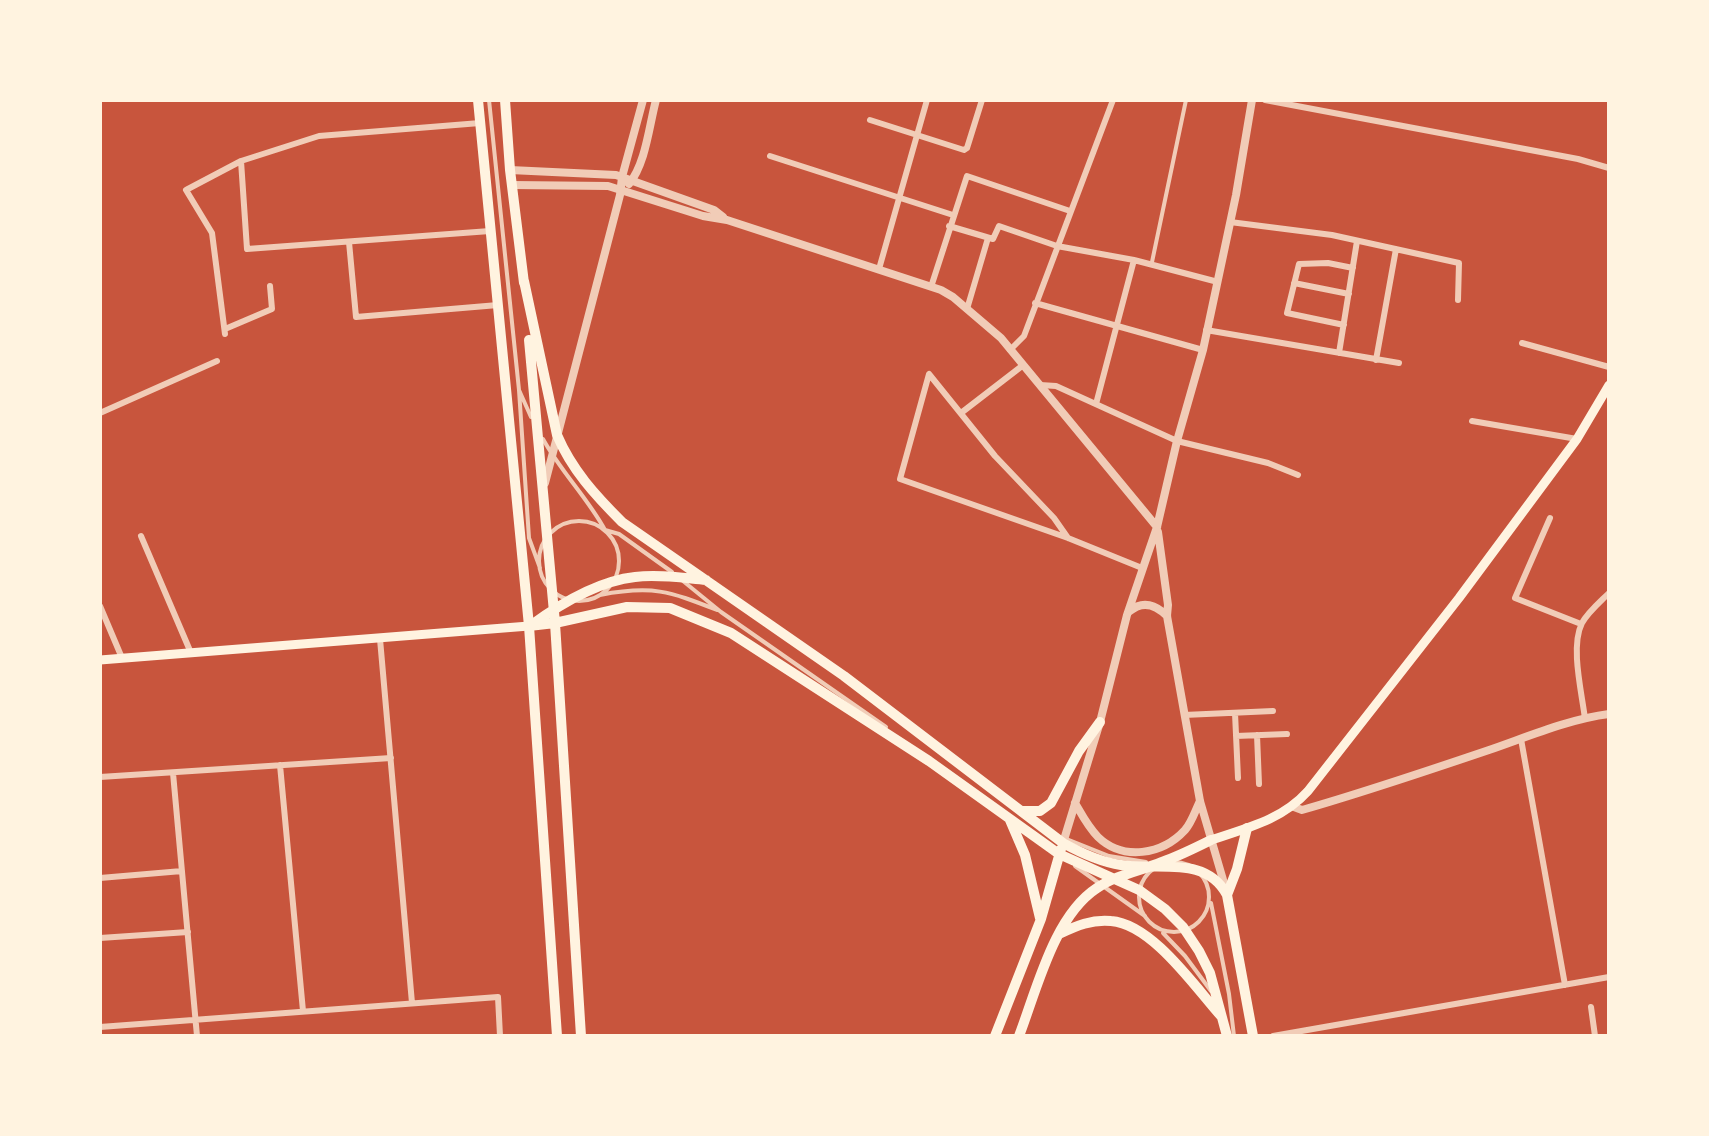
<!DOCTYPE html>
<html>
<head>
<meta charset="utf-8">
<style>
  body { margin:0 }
  #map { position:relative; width:1709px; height:1136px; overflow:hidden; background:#c8553d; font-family:Barlow,sans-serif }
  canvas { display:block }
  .frame { position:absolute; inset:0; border:102px solid #fff3e0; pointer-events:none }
</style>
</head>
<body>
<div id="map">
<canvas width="1709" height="1136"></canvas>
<div class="frame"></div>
</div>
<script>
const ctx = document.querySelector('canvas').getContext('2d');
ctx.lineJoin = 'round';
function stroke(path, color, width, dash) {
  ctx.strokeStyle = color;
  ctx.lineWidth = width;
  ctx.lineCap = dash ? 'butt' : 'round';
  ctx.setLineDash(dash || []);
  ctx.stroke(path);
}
stroke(new Path2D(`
  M489,100L519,390L529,538L540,568
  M1152,262L1186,100
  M519,390L531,417
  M543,439C561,472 587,497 605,530L619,534L672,572
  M539 561a40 40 0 1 1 80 0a40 40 0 1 1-80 0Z
  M683,581L721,612L886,727
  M600,595C652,585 669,591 717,610
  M1064,838L1109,856L1146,862
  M1139 897a35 35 0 1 1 70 0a35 35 0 1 1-70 0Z
  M1075,866L1145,916
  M1211,903L1229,994L1234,1036
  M1163,933L1185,956L1211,991`), '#f1ccb7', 4);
stroke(new Path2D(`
  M1265,100L1578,159L1609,168
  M870,120L964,150L967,148L982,100
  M770,156L953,215
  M241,161L247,249L490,231
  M1230,222L1332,235L1459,263L1458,300
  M949,226L993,239L999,226L1057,246L1134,260L1218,282
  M349,242L356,317L498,305
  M879,269L927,100
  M1294,283L1349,294
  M931,287L967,176L1070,211
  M1035,303L1203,350
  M967,309L988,238
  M1344,325L1287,313L1299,264L1328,263L1353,268
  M225,329L272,309L270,286
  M1206,330L1399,363
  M225,334L212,233L186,190L241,161L319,136L480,123
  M1522,343L1609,367
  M1010,350L1024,336L1113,100
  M1339,353L1357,241
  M1376,360L1396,249
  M1040,385L1056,386L1177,441L1268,463L1298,475
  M1096,404L1134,260
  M100,413L217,361
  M961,413L1022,366
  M1472,421L1577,439
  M1550,518L1515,598L1581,624
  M141,536L191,653
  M1068,538L1054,518L995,456L929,374L900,479L1068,538L1142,568
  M100,606L122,658
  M380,639L412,1003
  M1235,713L1238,778
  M1184,715L1273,711
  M1585,719C1582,693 1570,647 1582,623C1588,612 1600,602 1609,593
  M1257,735L1259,784
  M1236,736L1287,734
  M1521,739L1565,985
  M280,765L303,1011
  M173,773L197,1036
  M100,777L391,758
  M100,878L182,871
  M100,938L188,932
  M1591,1007L1595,1036
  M100,1027L498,997L500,1036
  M1273,1036L1609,977`), '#f1ccb7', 6);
stroke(new Path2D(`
  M510,170L616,175L714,210L723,217
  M629,184C646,163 649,126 656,100
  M512,185L608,186L703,216L727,220L941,290L953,297L1001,338L1157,527
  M545,483L620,195L622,177L643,100
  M1158,532L1168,605L1167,616L1200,801L1226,890
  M1130,611C1143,600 1156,605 1167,616
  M1075,803C1082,815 1088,827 1098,837C1123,861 1162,855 1185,830C1192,822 1195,811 1200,801
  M1294,807L1302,810C1365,792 1427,771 1489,750C1527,737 1569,719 1609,714
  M1063,843L1100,722L1127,615L1157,527L1177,441L1203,350L1236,195L1252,100`), '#f1ccb7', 8);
stroke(new Path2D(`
  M100,660L529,626
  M1211,840C1247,828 1282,820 1308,791L1459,598L1577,439L1609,385`), '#fff3e0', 9);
stroke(new Path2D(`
  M478,100L529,626L557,1036
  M505,100L510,170L524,283
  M524,281L557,435C572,470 595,495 622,522L844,676L1063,843C1081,853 1100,862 1121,865C1159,871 1206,855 1227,895L1253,1036
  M529,340L555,623L581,1036
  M529,626L555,623L627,607L670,608L731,633L929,761L1059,854L1139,890L1165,909L1183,927L1199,951L1210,973L1227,1036
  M530,626C560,604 598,581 635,577C658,574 683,578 706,580
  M1022,811H1040L1051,803L1079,751L1100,722
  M1010,820L1025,855L1040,918
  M1227,895L1237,869L1247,828
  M1059,934C1076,926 1092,919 1111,921C1152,924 1195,987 1221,1016
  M995,1036L1041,919L1061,849
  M1019,1036C1037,989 1054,916 1097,888C1116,875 1140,871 1162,862C1179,856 1195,848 1211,840`), '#fff3e0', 10);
</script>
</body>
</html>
